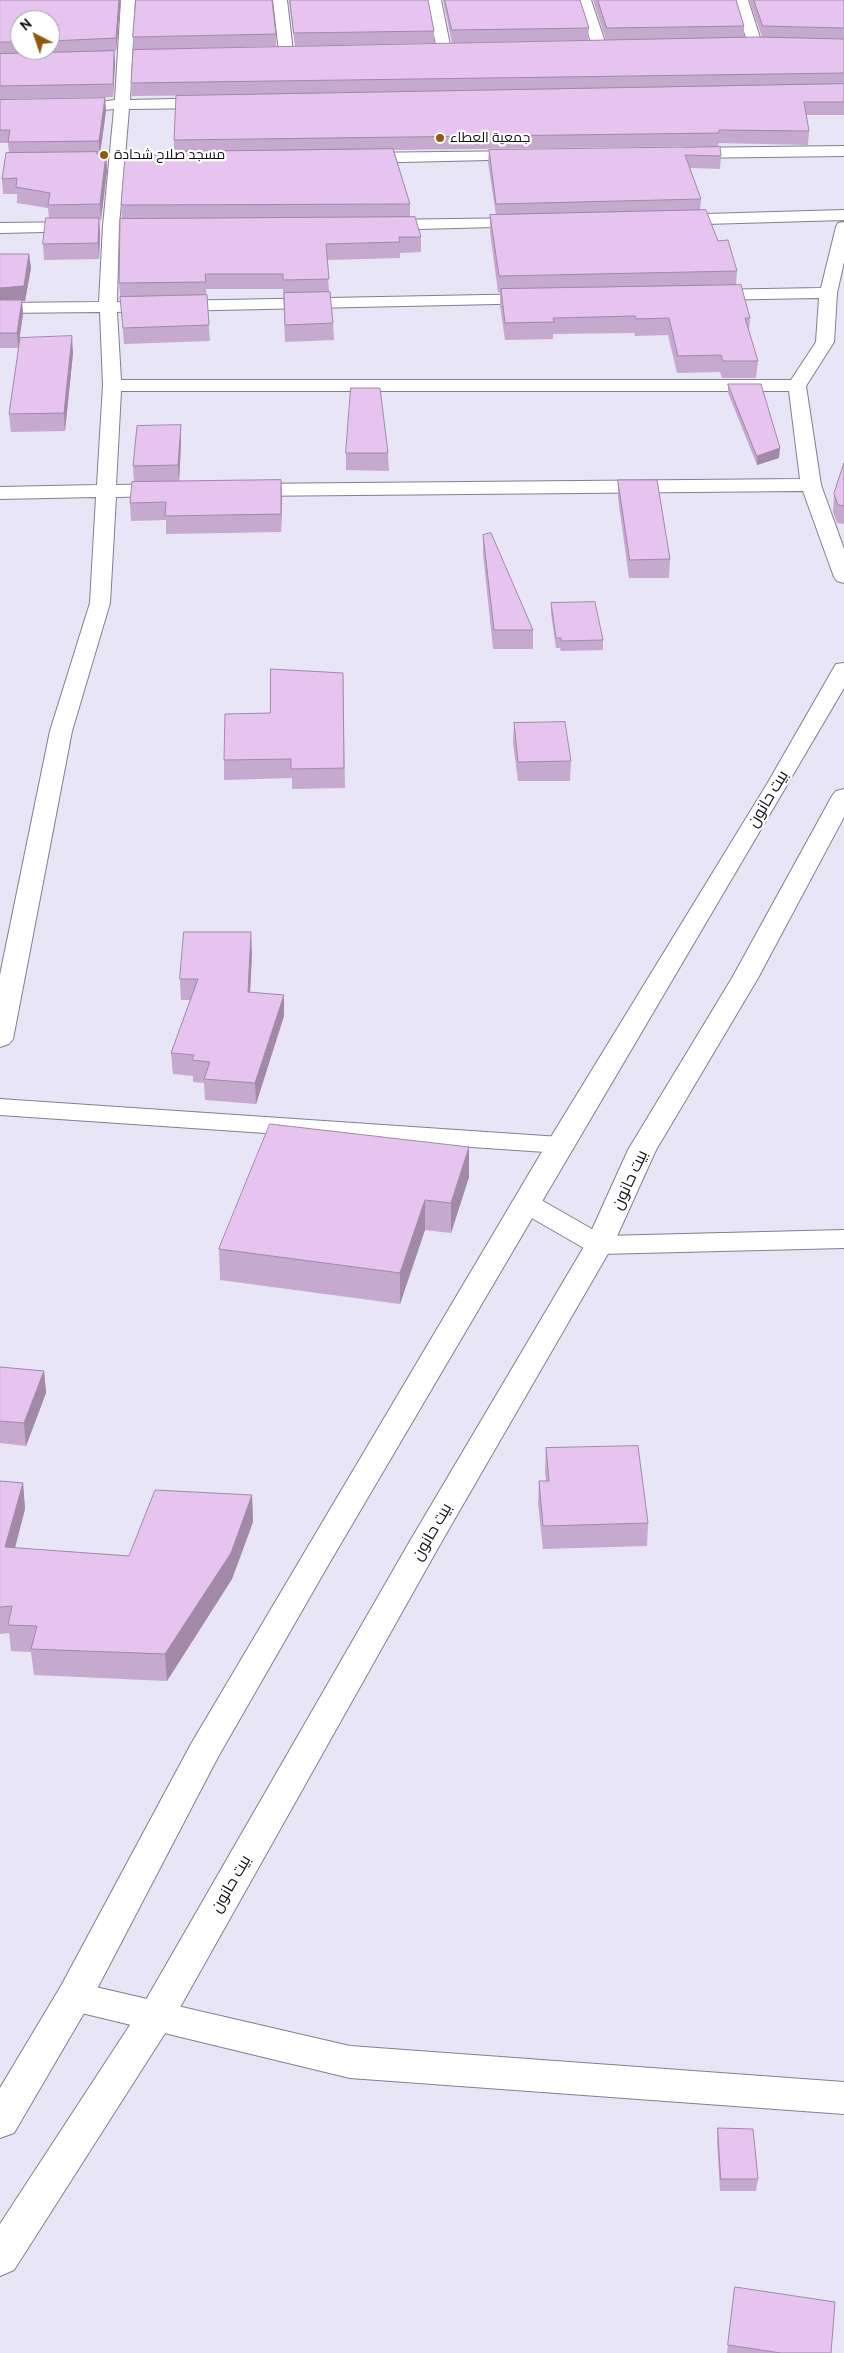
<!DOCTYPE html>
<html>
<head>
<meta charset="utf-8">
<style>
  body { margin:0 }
  #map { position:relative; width:844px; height:2353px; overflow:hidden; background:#e7e5f6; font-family:Cabin,sans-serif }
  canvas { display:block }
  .north { position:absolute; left:10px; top:10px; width:50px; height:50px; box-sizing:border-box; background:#fff; border:1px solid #9f9ea1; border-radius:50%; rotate:319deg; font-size:14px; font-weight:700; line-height:20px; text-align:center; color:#0e0d13 }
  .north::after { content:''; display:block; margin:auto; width:18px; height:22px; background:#905b0f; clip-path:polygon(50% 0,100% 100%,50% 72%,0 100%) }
</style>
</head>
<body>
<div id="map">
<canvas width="844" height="2353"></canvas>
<div class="north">N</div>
</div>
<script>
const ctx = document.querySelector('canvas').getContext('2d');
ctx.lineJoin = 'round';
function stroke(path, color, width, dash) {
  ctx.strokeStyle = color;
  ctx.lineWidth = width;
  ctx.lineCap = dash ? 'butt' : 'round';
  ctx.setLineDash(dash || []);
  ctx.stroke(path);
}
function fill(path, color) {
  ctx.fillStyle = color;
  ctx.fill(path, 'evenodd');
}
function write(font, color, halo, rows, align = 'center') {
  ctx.font = font + ' Cabin,Cairo,sans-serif';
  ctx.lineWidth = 4.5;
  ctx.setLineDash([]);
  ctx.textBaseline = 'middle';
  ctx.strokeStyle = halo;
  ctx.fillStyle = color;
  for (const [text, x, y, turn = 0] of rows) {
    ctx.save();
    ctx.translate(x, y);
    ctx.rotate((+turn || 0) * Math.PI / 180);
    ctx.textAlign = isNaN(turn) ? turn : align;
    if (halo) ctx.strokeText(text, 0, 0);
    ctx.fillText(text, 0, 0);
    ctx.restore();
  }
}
const street = new Path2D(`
  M121,0H135L130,100L213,98L221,103L213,108L129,109L119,226L117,302L132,303L135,307L132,311L117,312L121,380H791L816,342L819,298L706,300L700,299L697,295L700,291L706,290L821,288L836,227L838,223L844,222V262L837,293L834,342L806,386L821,485L844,549V583L837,581L834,577L803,491L245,496L238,494L235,490L238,486L245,484L800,479L789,391H121L116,485L167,484L174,486L177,490L174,494L167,496L116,497L110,603L72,731L13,1039L9,1044L0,1047V975L50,731L90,603L96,497L0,499V487L97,485L103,385L100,312L0,313V303L99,302L103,226L114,109L104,110L96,105L99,102L115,100Z
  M273,0H287L293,52L291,55L286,56L279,52Z
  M427,0H441L451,50L449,53H439L437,50Z
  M577,0H591L607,48L605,51H595L593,48Z
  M734,0H748L762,44L760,47H750L748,44Z
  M844,146V156L684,158L676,153L684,148Z
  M526,151L534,156L532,159L359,163L351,158L359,153Z
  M844,210V220L671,225L665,223L663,220L665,217L671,215Z
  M528,218L534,220L536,223L534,226L379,230L373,228L371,225L373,222L379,220Z
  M83,222L89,223L91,227L89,231L0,233V223Z
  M538,294L544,295L547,299L544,303L171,311L165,310L162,306L165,302L171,301Z
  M0,1099L560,1137L570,1139L574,1145L570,1151L560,1153L0,1115Z
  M526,1195L536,1197L604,1236L844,1230V1248L599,1254L589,1251L516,1209L512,1203L516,1197Z
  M74,1982L350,2046L844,2082V2114L350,2078L61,2008L56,1997L61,1986Z`);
const secondary = new Path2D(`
  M844,663V688L330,1562L218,1757L87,2008L14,2133L0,2138V2088L61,1986L191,1744L546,1145L767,784L833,669L836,664Z
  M844,789V817L758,978L656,1150L613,1245L442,1541L169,2027L14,2270L0,2276V2224L143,2005L410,1541L585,1245L628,1150L732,978L832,796L836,791Z`);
stroke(street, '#82808f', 2);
stroke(secondary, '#82808f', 2);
fill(street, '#fff');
fill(secondary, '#fff');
fill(new Path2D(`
  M0,0H121L116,51H114L115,64L113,97L0,99ZM20,20H50V50H20Z
  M289,0H428L434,31V43L295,46Z
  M443,0H580L589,28L588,40L452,43Z
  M593,0H736L744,26V37H762L749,0H844V115H806L809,131L808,145L719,143L718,146L394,150L410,204V217L421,237V252L400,253V258L327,260L329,292L333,323L334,340L285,342L283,289H206L210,341L124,344L119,283L122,219L121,205L163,155L174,152V140L320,94L132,96L131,83L134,50L133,37L276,34V46L139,50L606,40Z
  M105,98L106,111L100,154H106L107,170L101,220H99L100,234L99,259L44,260L43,244L49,218L48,208L17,203V194H3L2,179L9,153L8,143H0V100Z
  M489,150L721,156L720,169L690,168L701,199L700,210L737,271L736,285L750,318L749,332L758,361L756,378H722L720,372L677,373L668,335L635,336L634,333L553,334V339L505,340L500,306V292H498L490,232V215H496L488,162Z
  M0,254H29L31,268L25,301H22L23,314L18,348H0Z
  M73,353L65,431L11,432L9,414Z
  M728,384L779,458L757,465L728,393Z
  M181,425V443L179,481L281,480L282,498L281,532L166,534V520L131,521L130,503L134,482L133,466Z
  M346,453H388L389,471L346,470Z
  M844,463V524L837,523L833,512L834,494Z
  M618,480L670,559L669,578H629L618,498Z
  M483,535L533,630V649H493L483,554Z
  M551,603L603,640V650L561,651L560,648H556L551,613Z
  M343,673L345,788L292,789V778L224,780V760Z
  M514,723L571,761L570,781H518L513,743Z
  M252,953L250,992L284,995V1016L256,1104L205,1100L204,1083L193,1082V1076L173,1074L171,1053L190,1000H181L180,979Z
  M469,1177L451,1233L425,1230L400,1304L220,1280L219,1249Z
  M0,1367L44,1371L46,1393L26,1446L0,1443Z
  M546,1448L648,1523L647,1546L543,1549L538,1504L539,1481H546L545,1471Z
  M0,1481L23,1483L25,1509L15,1548L129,1556L252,1495L253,1522L232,1579L167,1681L34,1675L31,1652L11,1651L9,1633L0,1634Z
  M718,2128L758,2179L756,2191H720L717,2141Z
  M735,2287L831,2353H727Z`), '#c6a9ce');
fill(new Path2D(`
  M119,0H121L116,51V38Z
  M114,51L115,64L113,97V84Z
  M105,98L106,111L100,154L99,141Z
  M106,154L107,170L101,220L100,204Z
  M99,218L100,234L99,259L98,243Z
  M29,254L31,268L25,301H22L23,314L18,348L17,333L0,303V288Z
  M72,336L73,353L65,431L64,413Z
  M181,425V443L179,483L178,465Z
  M780,448L779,458L757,465V456Z
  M281,480L282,498L281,532Z
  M251,932L252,953L249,1013L248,992Z
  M284,995V1016L256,1104L255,1083Z
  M469,1147V1177L451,1233V1203Z
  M425,1200V1230L400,1304V1273Z
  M44,1371L46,1393L26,1446L24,1423Z
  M23,1483L25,1509L8,1574L5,1547Z
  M252,1495L253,1522L232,1579L167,1681L165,1654Z`), '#a189a7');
const building = new Path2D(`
  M0,0H119L116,38L50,41V20H20V42H0Z
  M136,0H272L276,34L133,37Z
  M290,0H428L434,31L294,33Z
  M445,0H580L589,28L452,30Z
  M598,0H736L744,26L607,28Z
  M754,0H844V28L763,26Z
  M756,37L844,39V73L131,83L133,50Z
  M114,51L113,84L0,86V54Z
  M844,84V102H804L809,131L719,130V133L174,140L176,96Z
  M105,98L99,141L8,142L10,130H0V100Z
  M720,147L721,156L685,155L701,199L496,204L489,150Z
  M393,149L410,204L121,205L125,156L163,155V152Z
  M97,152V154H106L100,204L48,205L50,193L16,187L17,178L2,179L6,153Z
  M706,210L718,241L728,240L737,271L499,276L490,215Z
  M415,217L421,237H399L400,242L326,244L329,279L283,280V274H205L206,282L119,283L120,219Z
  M46,218H99L98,243L43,244Z
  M0,254H29L24,286L0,288Z
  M741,285L750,318H745L758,361H723L721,355L678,356L669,318L636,319L635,316L553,318L554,322L505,323L501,289Z
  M330,292L333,323L285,325L284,293Z
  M207,295L209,325L123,328L120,297Z
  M0,300H22L17,333H0Z
  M72,336L64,413L9,414L20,338Z
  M728,384H761L780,448L757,456Z
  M351,388H380L388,453H346Z
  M181,425L178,465L133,466L137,426Z
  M844,463V506L838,505L834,494Z
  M281,480V514L165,516L166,502L130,503L132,482Z
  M618,480H657L670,559L630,560Z
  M491,533L533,630H494L483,535Z
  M595,602L603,640L561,641V638H556L551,603Z
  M271,669L343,673L344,768L291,769V759L224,760L225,714L270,713Z
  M565,722L571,761L518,762L514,723Z
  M184,932H251L248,992L284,995L255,1083L204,1079L210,1062L192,1060L194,1055L171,1053L198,979H180Z
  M270,1124L469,1147L451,1203L425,1200L400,1273L219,1249Z
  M0,1367L44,1371L24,1423L0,1421Z
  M638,1446L648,1523L543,1526L539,1481H549L546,1448Z
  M0,1481L23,1483L5,1547L129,1556L155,1490L252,1495L231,1553L165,1654L31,1649L37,1626L8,1625L12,1606L0,1607Z
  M718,2128L753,2129L758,2179H721Z
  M735,2287L835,2302L831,2353H781L728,2345Z`);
fill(building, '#e6c4ef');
stroke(building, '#a189a7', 1);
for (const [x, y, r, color] of [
  [440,138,5,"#905b0f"],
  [104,155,5,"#905b0f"]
]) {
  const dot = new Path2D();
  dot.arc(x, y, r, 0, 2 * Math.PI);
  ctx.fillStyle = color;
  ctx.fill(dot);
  stroke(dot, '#fff', 2);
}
write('14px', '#0e0d13', '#fff', [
  ["جمعية العطاء",450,138],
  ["مسجد صلاح شحادة",114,155]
], 'left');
write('16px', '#0e0d13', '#fff', [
  ["بيت حانون",768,799,-59],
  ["بيت حانون",630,1180,-65],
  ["بيت حانون",432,1532,-60],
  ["بيت حانون",231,1884,-60]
]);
</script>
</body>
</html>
